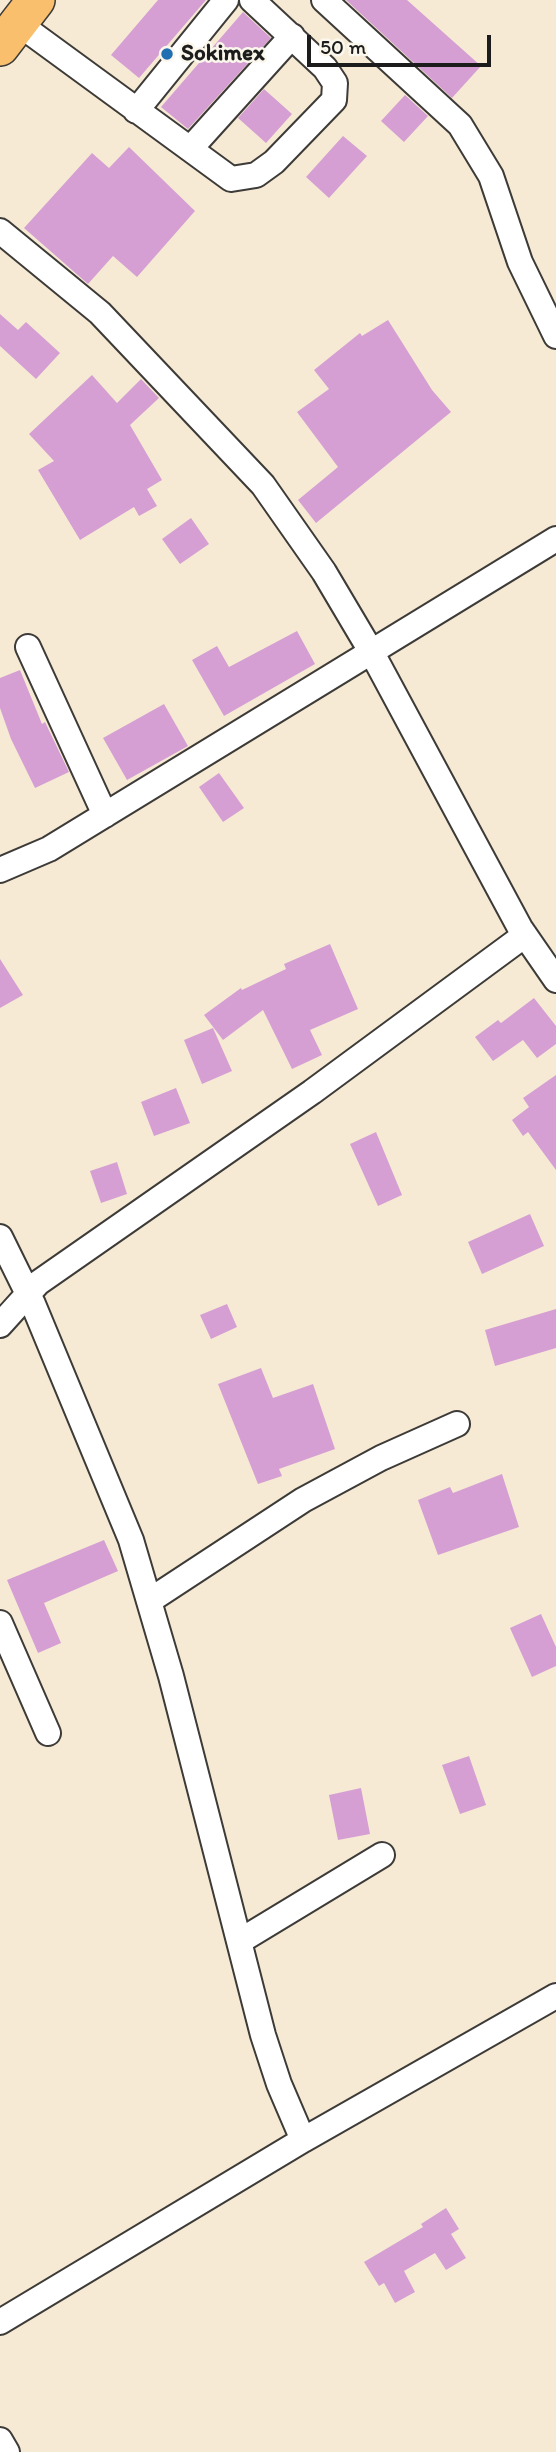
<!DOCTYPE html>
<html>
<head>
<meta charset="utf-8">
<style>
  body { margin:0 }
  #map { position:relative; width:556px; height:2452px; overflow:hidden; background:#f6ead4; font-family:Itim,sans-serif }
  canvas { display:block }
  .scale { position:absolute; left:307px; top:35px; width:184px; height:32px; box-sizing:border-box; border:4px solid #1c1c1c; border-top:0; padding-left:9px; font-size:21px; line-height:24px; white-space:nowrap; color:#1c1c1c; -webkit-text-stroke:5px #fbf7ec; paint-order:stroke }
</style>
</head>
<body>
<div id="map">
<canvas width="556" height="2452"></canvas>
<div class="scale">50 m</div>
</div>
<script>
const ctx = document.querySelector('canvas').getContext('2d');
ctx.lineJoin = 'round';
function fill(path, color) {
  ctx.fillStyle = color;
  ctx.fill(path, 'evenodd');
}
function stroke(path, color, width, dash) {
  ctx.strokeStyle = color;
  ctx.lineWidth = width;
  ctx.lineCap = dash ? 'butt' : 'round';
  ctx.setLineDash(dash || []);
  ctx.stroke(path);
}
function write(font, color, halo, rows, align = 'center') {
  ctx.font = font + ' Itim,sans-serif';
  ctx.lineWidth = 5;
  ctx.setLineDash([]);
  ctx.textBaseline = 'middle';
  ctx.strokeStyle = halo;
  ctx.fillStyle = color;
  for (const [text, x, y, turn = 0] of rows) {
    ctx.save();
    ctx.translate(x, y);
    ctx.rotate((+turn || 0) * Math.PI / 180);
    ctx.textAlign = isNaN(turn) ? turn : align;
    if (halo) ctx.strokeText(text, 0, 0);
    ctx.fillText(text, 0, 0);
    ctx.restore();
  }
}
fill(new Path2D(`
  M158,0H206L139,78L111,55Z
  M346,0H407L481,66L452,98Z
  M243,12L271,38L188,129L161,107Z
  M264,89L292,114L266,143L238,118Z
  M405,95L428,116L404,142L381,121Z
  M343,136L367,156L329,198L306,177Z
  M129,147L195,211L137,277L113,256L88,284L24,228L92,153L109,168Z
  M0,314L18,330L26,322L60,353L36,379L0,346Z
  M388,320L432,390L451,412L316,523L298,500L338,467L297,412L329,389L314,370L360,333L362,336Z
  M92,375L117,403L141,379L159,398L130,425L162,480L147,489L157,506L139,516L134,507L80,540L38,470L54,461L29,434Z
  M191,518L209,544L180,564L162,539Z
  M297,631L315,664L224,716L192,660L217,646L229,667Z
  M20,670L42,724L45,722L69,772L35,788L11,739L0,708V678Z
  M164,704L188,746L127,780L103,738Z
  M219,773L244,808L223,822L199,787Z
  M330,944L358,1009L310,1030L322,1055L292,1069L263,1010L223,1040L204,1015L241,988L242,990L286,969L284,964Z
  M0,959L23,995L0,1008Z
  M534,998L556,1026V1044L537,1058L523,1040L493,1061L475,1037L498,1020L501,1023Z
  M213,1028L232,1071L202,1084L184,1040Z
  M556,1075V1170L528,1132L523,1136L512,1120L529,1107L523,1098Z
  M176,1088L190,1123L154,1136L141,1102Z
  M376,1132L402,1195L378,1206L350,1144Z
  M117,1162L127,1194L101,1203L90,1171Z
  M530,1214L544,1246L482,1274L468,1242Z
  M227,1304L237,1327L211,1339L200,1315Z
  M556,1309V1348L495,1366L485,1330Z
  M261,1368L273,1398L313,1384L335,1449L279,1469L282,1476L258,1484L218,1384Z
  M502,1474L519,1527L438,1555L418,1500L450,1487L453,1493Z
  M104,1540L118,1571L44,1603L61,1643L38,1653L7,1580Z
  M541,1614L556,1647V1666L532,1677L510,1628Z
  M469,1756L486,1805L460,1814L442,1765Z
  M361,1788L370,1834L338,1840L329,1795Z
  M446,2208L459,2229L451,2234L466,2258L446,2270L435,2253L404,2271L415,2292L395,2303L384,2283L379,2286L364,2262L423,2227L421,2224Z`), '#d59fd4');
const minor = new Path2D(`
  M324,0L460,125L491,176L520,262L556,336
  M19,24L231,179L256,175L274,162L334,100L335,83L325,68L252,0
  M136,111L226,0
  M190,149L292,36
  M0,231L100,313L263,485L324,572L372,653L520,928L556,980
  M28,647L105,815
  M0,870L49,849L556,539
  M0,1237L33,1304L131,1540L171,1676L263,2035L279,2084L303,2140
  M0,1325L38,1283L312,1092L525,935
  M149,1601L303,1500L381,1458L457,1424
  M0,1623L48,1733
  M240,1941L382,1855
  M0,2322L303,2140L556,1996
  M0,2440L7,2452`);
const highway = new Path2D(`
  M0,47L36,0`);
stroke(minor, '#3d3b38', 28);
stroke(highway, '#3d3b38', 40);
stroke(minor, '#fff', 24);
stroke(highway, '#f9bf6d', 37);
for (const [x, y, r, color] of [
  [167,54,7,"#1f6fb2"]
]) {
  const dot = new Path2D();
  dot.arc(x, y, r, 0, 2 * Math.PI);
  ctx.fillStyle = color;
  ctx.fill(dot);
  stroke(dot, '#fbf7ec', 2.5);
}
write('bold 23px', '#1c1c1c', '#fbf7ec', [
  ["Sokimex",181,54]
], 'left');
</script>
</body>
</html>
